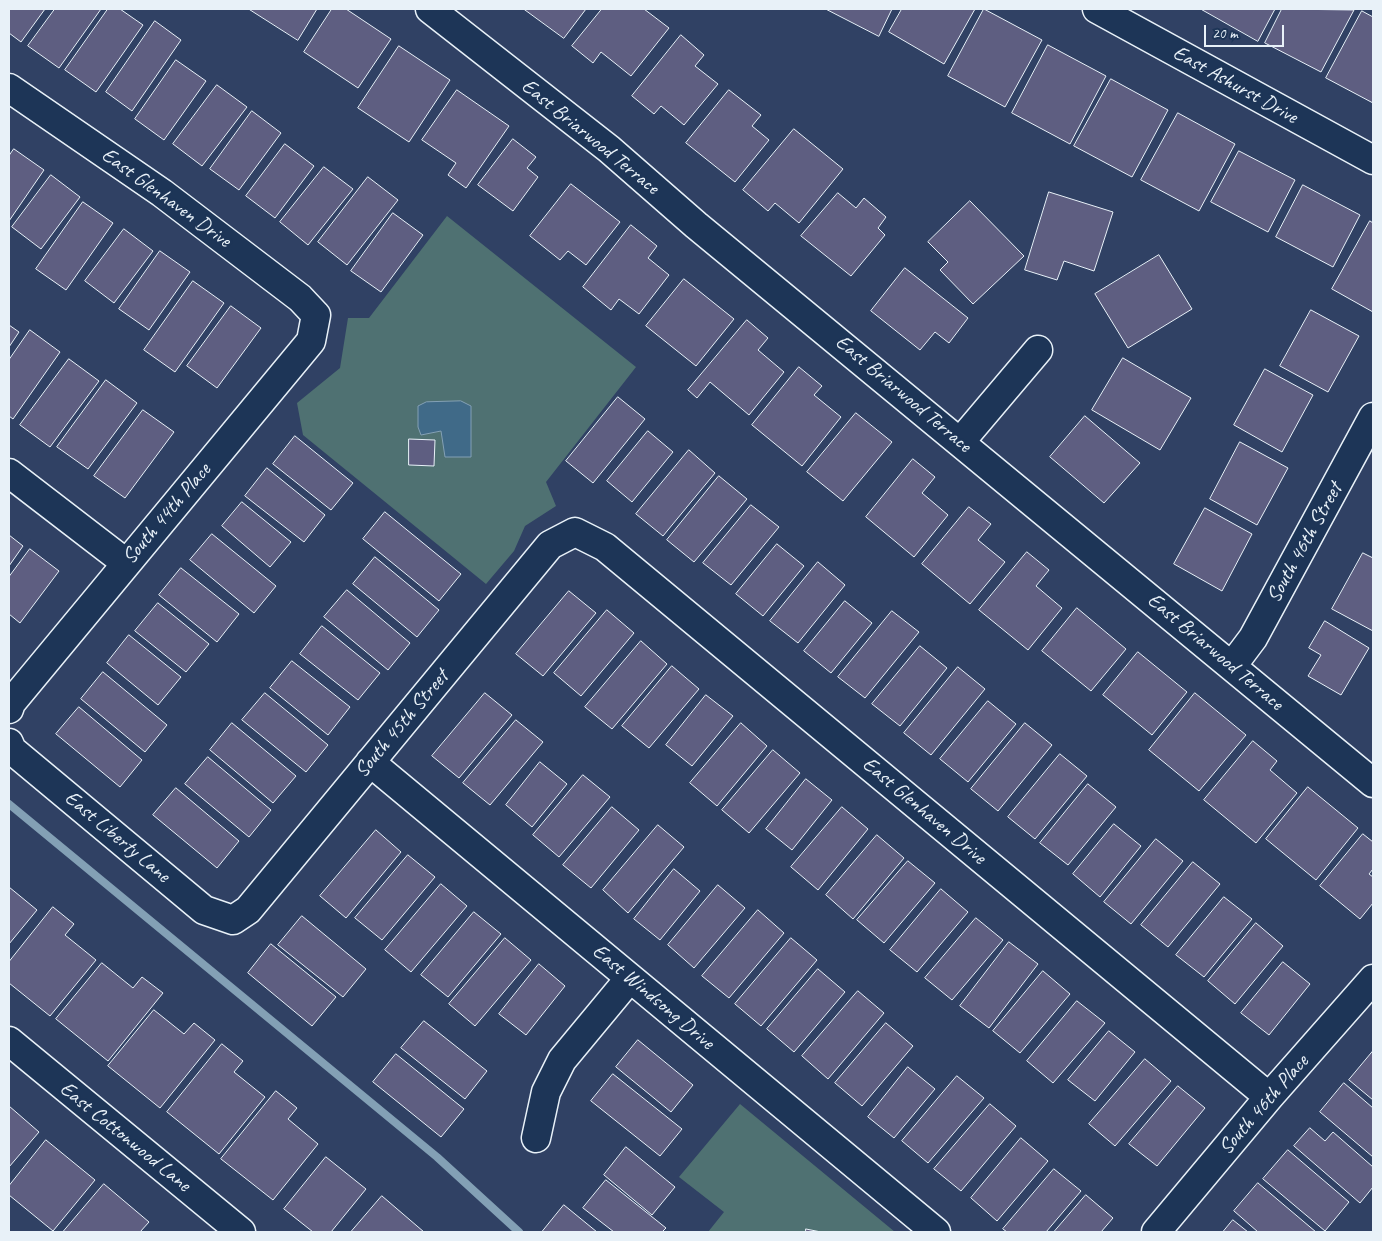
<!DOCTYPE html>
<html>
<head>
<meta charset="utf-8">
<style>
  body { margin:0 }
  #map { position:relative; width:1382px; height:1241px; overflow:hidden; background:#304164; font-family:Caveat,sans-serif }
  canvas { display:block }
  .frame { position:absolute; inset:0; border:10px solid #e8f1f8; pointer-events:none }
  .scale { position:absolute; left:1204px; top:25px; width:80px; height:22px; box-sizing:border-box; border:2px solid #e8f1f8; border-top:0; padding-left:6px; font-size:15px; line-height:18px; white-space:nowrap; color:#e8f1f8; -webkit-text-stroke:4px #1d3557; paint-order:stroke }
</style>
</head>
<body>
<div id="map">
<canvas width="1382" height="1241"></canvas>
<div class="frame"></div>
<div class="scale">20 m</div>
</div>
<script>
const ctx = document.querySelector('canvas').getContext('2d');
ctx.lineJoin = 'round';
function fill(path, color) {
  ctx.fillStyle = color;
  ctx.fill(path, 'evenodd');
}
function stroke(path, color, width, dash) {
  ctx.strokeStyle = color;
  ctx.lineWidth = width;
  ctx.lineCap = dash ? 'butt' : 'round';
  ctx.setLineDash(dash || []);
  ctx.stroke(path);
}
function write(font, color, halo, rows, align = 'center') {
  ctx.font = font + ' Caveat,sans-serif';
  ctx.lineWidth = 4.5;
  ctx.setLineDash([]);
  ctx.textBaseline = 'middle';
  ctx.strokeStyle = halo;
  ctx.fillStyle = color;
  for (const [text, x, y, turn = 0] of rows) {
    ctx.save();
    ctx.translate(x, y);
    ctx.rotate((+turn || 0) * Math.PI / 180);
    ctx.textAlign = isNaN(turn) ? turn : align;
    if (halo) ctx.strokeText(text, 0, 0);
    ctx.fillText(text, 0, 0);
    ctx.restore();
  }
}
fill(new Path2D(`
  M447,216L636,367L546,482L556,506L525,526L514,551L486,584L303,435L297,403L340,368L348,318H369Z
  M740,1104L895,1232H708L724,1212L679,1177Z`), '#4f7172');
const water = new Path2D(`
  M461,401L471,406V457H445L441,431L421,435L418,427V406L426,402Z`);
fill(water, '#406a88');
stroke(water, '#83a0b5', 1);
stroke(new Path2D(`
  M9,804L437,1157L519,1232`), '#83a0b5', 8);
const building = new Path2D(`
  M9,9H45L21,42L9,33Z
  M55,9H101L59,68L28,46Z
  M108,9H120L143,25L96,92L65,70Z
  M249,9H317L298,40Z
  M332,9H346L391,39L358,88L304,52Z
  M524,9H586L564,38Z
  M602,9H644L669,28L631,76L601,52L593,63L572,46Z
  M826,9H892L879,36Z
  M902,9H975L944,64L889,32Z
  M984,9L1042,40L1005,107L948,76Z
  M1201,9H1275L1258,41Z
  M1282,9L1354,10L1321,72L1265,43Z
  M1362,11L1373,17V103L1326,78Z
  M155,21L181,40L132,111L106,92Z
  M681,35L704,55L695,66L718,84L684,125L661,106L654,114L632,96Z
  M1048,45L1106,76L1070,144L1012,113Z
  M399,46L450,80L409,142L358,108Z
  M176,60L206,81L164,140L135,119Z
  M1111,79L1168,110L1132,177L1074,146Z
  M217,85L247,107L202,166L173,144Z
  M457,90L509,126L466,188L448,175L456,163L422,140Z
  M729,90L761,115L752,126L769,140L735,182L686,143Z
  M252,111L281,133L239,190L210,169Z
  M1178,113L1235,144L1199,211L1141,180Z
  M794,129L843,169L799,223L775,203L768,211L743,190Z
  M513,139L536,157L527,168L538,177L513,211L478,185Z
  M285,144L314,166L275,218L246,196Z
  M14,149L44,170L9,221V156Z
  M1239,151L1295,180L1268,232L1211,202Z
  M324,167L353,189L308,245L280,222Z
  M51,175L80,197L41,249L12,227Z
  M368,177L398,200L347,265L318,242Z
  M571,184L620,222L586,265L568,251L560,260L530,236Z
  M1303,185L1360,215L1333,267L1276,237Z
  M1049,192L1113,212L1094,271L1064,261L1057,280L1025,270Z
  M838,193L856,208L864,198L886,217L878,228L885,235L851,276L801,236Z
  M970,201L1024,256L973,304L940,270L948,262L928,242Z
  M83,202L113,223L66,290L36,269Z
  M393,213L423,235L381,292L351,271Z
  M1370,221L1373,223V312L1332,289Z
  M631,225L657,246L648,258L669,275L639,314L619,299L611,310L583,287Z
  M124,229L153,251L114,303L85,281Z
  M160,251L190,272L149,330L119,309Z
  M1159,255L1192,309L1128,348L1095,294Z
  M905,268L968,318L949,343L935,332L920,350L871,311Z
  M684,279L734,319L696,366L646,326Z
  M193,281L224,303L175,372L144,350Z
  M231,306L261,328L217,388L187,366Z
  M1311,310L1359,336L1328,392L1280,366Z
  M747,320L768,338L758,350L784,372L749,415L710,382L697,398L688,390Z
  M9,325L19,332L9,347Z
  M30,330L60,352L13,419L9,416V360Z
  M1123,358L1191,398L1160,450L1092,410Z
  M69,359L99,381L50,447L20,425Z
  M799,367L822,386L814,395L841,417L802,466L752,425Z
  M1265,369L1313,395L1282,452L1234,425Z
  M106,380L137,403L88,469L57,447Z
  M618,397L645,419L593,483L566,461Z
  M143,410L174,432L125,498L94,476Z
  M856,413L892,442L843,501L807,472Z
  M1085,416L1140,463L1104,503L1050,457Z
  M648,431L673,452L632,502L607,481Z
  M295,436L353,483L331,510L273,464Z
  M409,439L435,440L434,466L409,465Z
  M1240,442L1288,468L1257,525L1210,499Z
  M689,450L715,473L663,536L636,514Z
  M913,459L935,477L922,493L948,515L914,557L866,517Z
  M267,468L325,515L304,542L245,496Z
  M719,476L747,499L694,562L667,540Z
  M242,502L291,542L270,567L222,526Z
  M751,505L779,527L731,585L703,563Z
  M969,507L991,524L978,540L1005,562L970,604L922,564Z
  M1205,508L1252,534L1222,591L1174,564Z
  M385,512L461,574L439,601L363,539Z
  M212,534L276,586L254,613L190,560Z
  M9,535L23,546L9,566Z
  M777,544L804,566L763,616L736,594Z
  M30,549L59,571L20,623L9,614V577Z
  M1027,552L1049,570L1036,586L1062,608L1028,650L979,610Z
  M1363,553L1373,558V631L1332,609Z
  M375,557L439,610L417,637L353,584Z
  M818,562L845,585L798,643L770,621Z
  M181,568L239,614L217,642L159,595Z
  M347,590L410,643L388,670L324,617Z
  M569,591L596,613L543,676L516,654Z
  M845,601L872,623L831,673L804,651Z
  M158,603L209,644L186,672L135,631Z
  M1077,608L1126,649L1091,691L1042,651Z
  M607,610L634,633L581,696L554,673Z
  M892,611L919,632L865,698L838,677Z
  M1325,621L1369,648L1341,695L1308,676L1321,655L1309,648Z
  M322,626L380,673L358,700L300,654Z
  M129,635L181,677L158,705L107,663Z
  M641,641L667,664L612,729L585,707Z
  M920,646L947,668L900,726L872,704Z
  M1138,652L1187,692L1152,735L1103,695Z
  M292,661L350,707L328,735L270,688Z
  M672,666L699,689L649,748L622,726Z
  M958,667L985,689L931,755L904,733Z
  M103,672L167,725L145,752L81,699Z
  M265,693L328,745L306,772L242,720Z
  M485,693L512,715L459,778L432,756Z
  M1195,693L1246,735L1199,791L1149,750Z
  M706,695L733,716L692,766L666,745Z
  M988,701L1016,724L968,782L940,759Z
  M79,707L142,760L120,787L56,734Z
  M516,720L543,742L490,805L463,783Z
  M232,723L296,776L273,803L210,750Z
  M741,723L767,746L717,806L690,783Z
  M1025,723L1052,745L998,811L971,789Z
  M1253,741L1277,761L1270,770L1297,793L1256,843L1204,800Z
  M773,750L800,773L749,833L722,810Z
  M1060,754L1087,776L1035,839L1008,817Z
  M208,757L271,810L249,837L185,784Z
  M540,762L567,784L532,827L506,805Z
  M583,775L610,797L559,857L533,835Z
  M806,779L832,800L792,850L766,829Z
  M1088,784L1116,807L1068,865L1040,843Z
  M1308,787L1358,828L1316,880L1266,839Z
  M176,788L239,841L217,868L153,815Z
  M612,807L639,830L591,888L563,865Z
  M842,807L868,829L818,890L791,867Z
  M1114,824L1141,846L1100,897L1073,874Z
  M658,825L684,847L628,913L603,890Z
  M376,830L401,852L346,918L320,896Z
  M1363,834L1373,842V869L1369,874L1373,877V903L1360,919L1320,886Z
  M877,835L904,858L853,919L826,895Z
  M1156,839L1183,861L1131,924L1104,902Z
  M408,855L435,877L382,940L355,918Z
  M908,861L935,883L884,943L857,920Z
  M1193,862L1220,884L1168,947L1141,925Z
  M674,869L700,891L660,940L634,919Z
  M441,884L467,906L411,972L385,950Z
  M718,885L745,908L694,968L668,945Z
  M9,887L37,910L9,944Z
  M941,889L968,912L917,972L890,950Z
  M1224,897L1252,919L1204,977L1176,955Z
  M53,907L74,924L65,935L96,960L50,1016L9,983V962Z
  M758,910L784,933L729,998L702,976Z
  M474,912L501,934L448,997L421,975Z
  M302,916L366,969L343,997L278,945Z
  M976,918L1003,940L952,1000L925,978Z
  M1256,923L1283,946L1235,1004L1208,981Z
  M505,938L531,960L475,1026L449,1004Z
  M791,938L817,960L761,1026L735,1004Z
  M1009,942L1038,964L989,1028L960,1006Z
  M271,944L336,997L312,1026L248,973Z
  M1283,962L1310,984L1269,1035L1241,1013Z
  M102,963L133,988L142,977L163,993L108,1061L56,1019Z
  M539,964L565,986L526,1035L499,1014Z
  M818,969L845,992L794,1052L767,1029Z
  M1043,971L1070,994L1020,1053L993,1031Z
  M858,991L884,1013L828,1079L802,1056Z
  M1077,1001L1105,1023L1053,1083L1027,1061Z
  M154,1010L184,1034L194,1023L215,1040L160,1108L108,1066Z
  M424,1021L487,1071L465,1099L401,1048Z
  M886,1023L913,1046L862,1106L835,1083Z
  M1109,1031L1135,1052L1095,1101L1068,1080Z
  M638,1040L693,1085L671,1112L616,1067Z
  M222,1044L243,1061L234,1072L265,1097L219,1154L167,1112Z
  M1373,1051V1100L1349,1080Z
  M396,1054L464,1109L441,1137L373,1082Z
  M1145,1059L1171,1081L1115,1146L1089,1124Z
  M908,1067L935,1089L894,1138L868,1117Z
  M613,1074L682,1129L660,1156L591,1101Z
  M957,1076L984,1098L928,1163L902,1141Z
  M1344,1083L1373,1108V1157L1320,1112Z
  M1178,1086L1205,1108L1157,1166L1129,1144Z
  M276,1091L297,1108L288,1119L318,1144L273,1200L221,1159Z
  M990,1104L1016,1126L961,1191L934,1169Z
  M9,1106L39,1132L9,1167Z
  M1310,1128L1325,1141L1333,1132L1373,1167V1187L1360,1203L1294,1146Z
  M1021,1138L1048,1161L997,1221L971,1198Z
  M46,1140L95,1180L53,1231L9,1195V1186Z
  M626,1147L675,1187L652,1215L604,1175Z
  M1288,1150L1349,1202L1325,1231L1263,1179Z
  M326,1157L366,1189L331,1232H313L284,1209Z
  M1054,1169L1081,1191L1046,1232H1007L1003,1229Z
  M606,1180L666,1228L662,1232H614L583,1208Z
  M1258,1183L1316,1232H1258L1234,1211Z
  M104,1184L149,1222L140,1232H63Z
  M1086,1195L1113,1218L1101,1232H1054Z
  M382,1196L424,1232H351Z
  M564,1205L597,1232H542Z
  M1233,1220L1248,1232H1223Z
  M806,1229L821,1232H806Z`);
fill(building, '#5e5e81');
stroke(building, '#e8f1f8', 1);
const street = new Path2D(`
  M430,9L609,149L696,225L1373,783
  M1097,9L1373,160
  M9,88L162,193L300,298L316,315L311,341L11,703L9,709
  M961,441L1038,350
  M9,473L126,563
  M1232,666L1253,638L1373,417
  M9,743L12,750L204,910L233,920L248,910L550,545L575,532L605,547L1269,1097
  M370,762L936,1232
  M9,1041L241,1232
  M536,1138L546,1092L562,1060L630,978
  M1156,1232L1269,1097L1373,979`);
stroke(street, '#e8f1f8', 31);
stroke(street, '#1d3557', 28);
write('21px', '#e8f1f8', '#1d3557', [
  ["East Ashurst Drive",1235,85,29],
  ["East Briarwood Terrace",590,137,39],
  ["East Glenhaven Drive",166,198,36],
  ["East Briarwood Terrace",903,394,40],
  ["South 44th Place",167,514,-50],
  ["South 46th Street",1305,543,-61],
  ["East Briarwood Terrace",1215,652,40],
  ["South 45th Street",402,724,-50],
  ["East Glenhaven Drive",924,811,40],
  ["East Liberty Lane",117,837,40],
  ["East Windsong Drive",653,997,40],
  ["South 46th Place",1264,1105,-49],
  ["East Cottonwood Lane",125,1137,39]
]);
</script>
</body>
</html>
